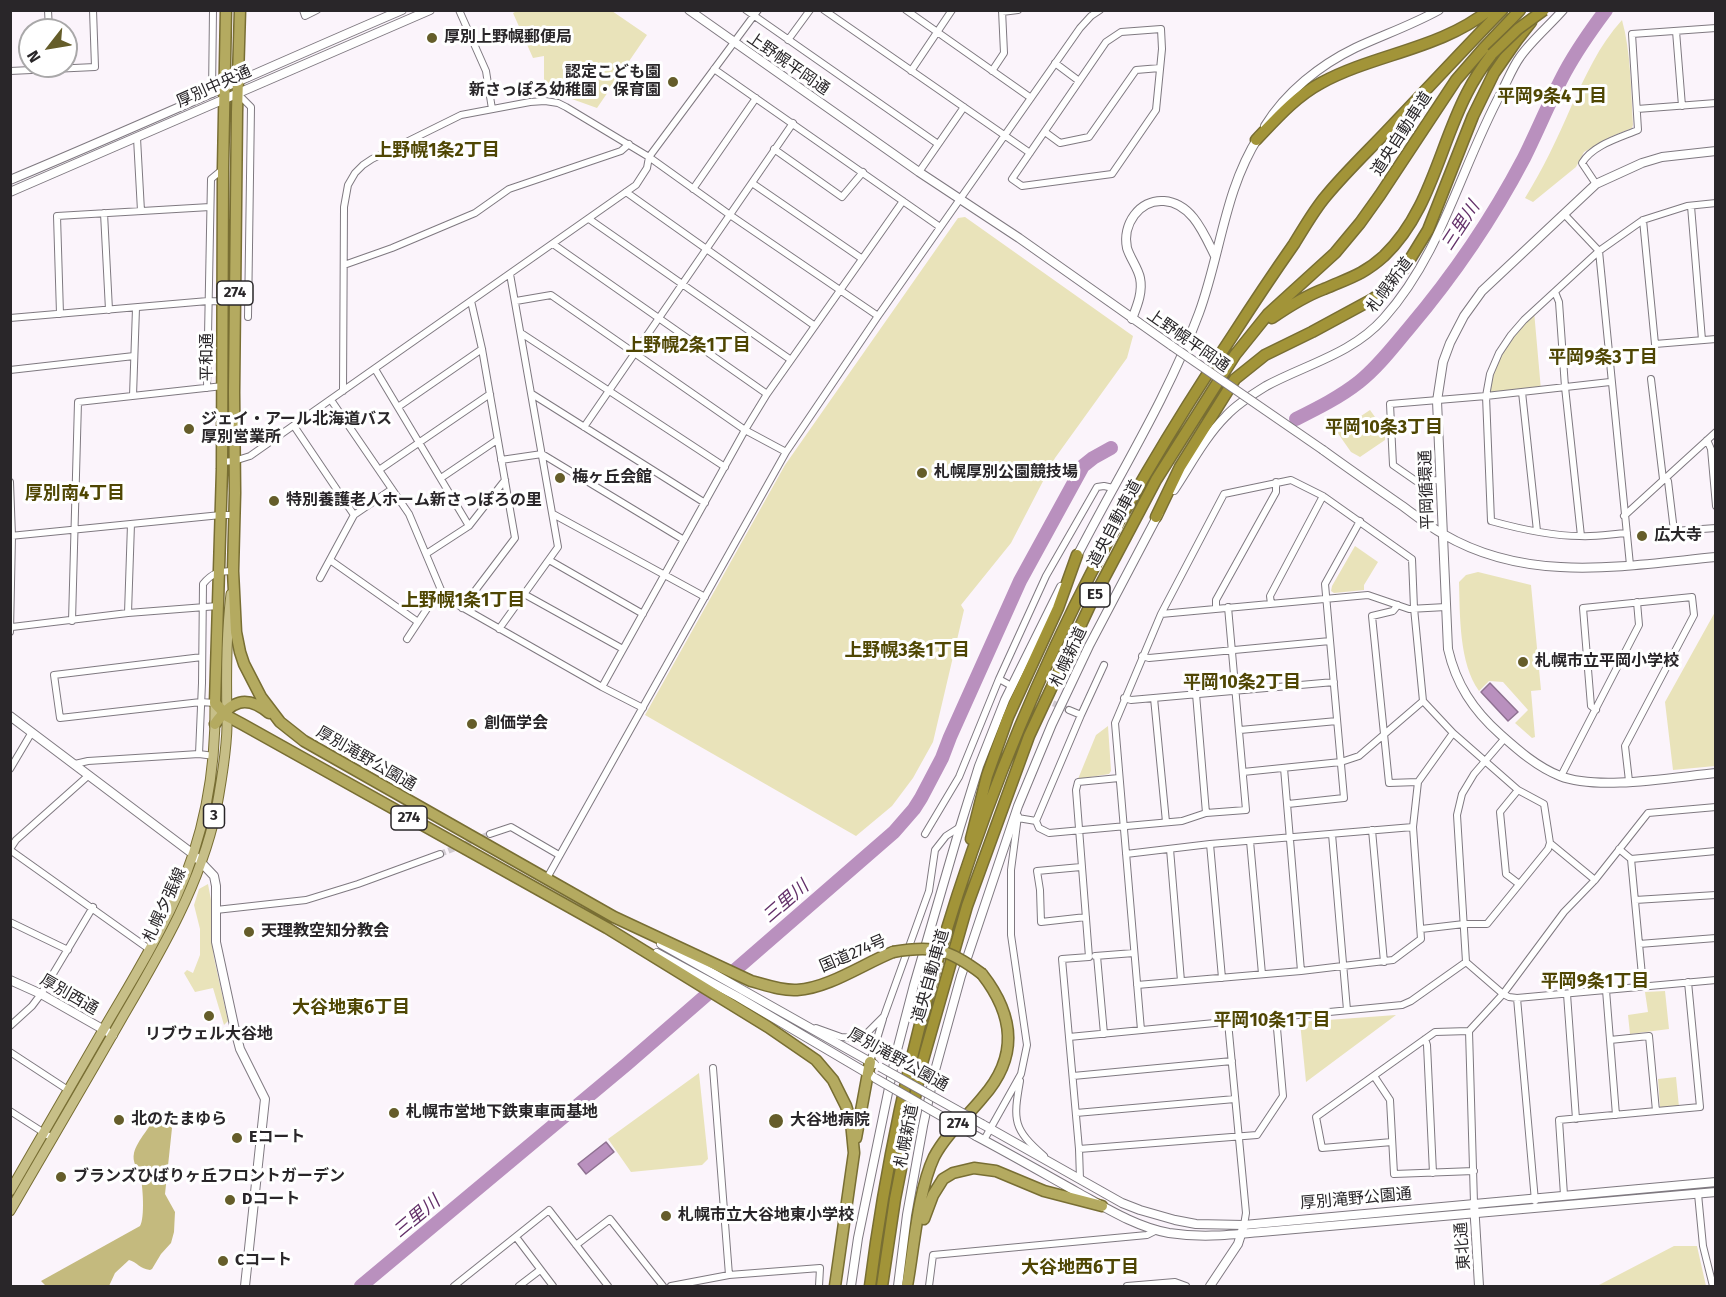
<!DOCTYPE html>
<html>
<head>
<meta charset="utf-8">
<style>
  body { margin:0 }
  #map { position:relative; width:1726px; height:1297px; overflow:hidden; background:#fbf4fb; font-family:"Fira Sans",sans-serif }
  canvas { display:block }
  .frame { position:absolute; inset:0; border:12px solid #292629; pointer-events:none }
  .north { position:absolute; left:18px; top:18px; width:60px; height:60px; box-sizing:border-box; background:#fff; border:2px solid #a9a8a9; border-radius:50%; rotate:239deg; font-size:16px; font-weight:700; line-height:24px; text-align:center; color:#292629 }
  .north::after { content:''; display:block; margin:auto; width:21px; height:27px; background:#655d2a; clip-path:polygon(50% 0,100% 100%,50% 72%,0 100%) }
</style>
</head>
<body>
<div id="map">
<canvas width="1726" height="1297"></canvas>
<div class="frame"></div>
<div class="north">N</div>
</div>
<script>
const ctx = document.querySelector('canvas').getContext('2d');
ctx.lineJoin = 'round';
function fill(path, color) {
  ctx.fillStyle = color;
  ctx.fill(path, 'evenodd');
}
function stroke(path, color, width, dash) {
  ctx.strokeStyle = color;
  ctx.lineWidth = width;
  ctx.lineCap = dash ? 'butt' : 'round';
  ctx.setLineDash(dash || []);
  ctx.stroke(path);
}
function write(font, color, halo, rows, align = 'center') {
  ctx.font = font + ' "Fira Sans","Noto Sans JP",sans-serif';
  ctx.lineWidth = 6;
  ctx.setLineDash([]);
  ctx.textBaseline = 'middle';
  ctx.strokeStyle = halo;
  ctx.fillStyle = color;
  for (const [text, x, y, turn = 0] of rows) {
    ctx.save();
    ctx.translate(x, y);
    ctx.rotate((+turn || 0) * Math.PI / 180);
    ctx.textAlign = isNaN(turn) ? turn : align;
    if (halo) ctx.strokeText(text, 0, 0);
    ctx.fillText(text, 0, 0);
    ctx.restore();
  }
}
fill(new Path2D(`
  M519,10L612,11L647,35L597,108L544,89V56L533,58L513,13Z
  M1622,20C1631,52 1631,92 1633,125L1632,128L1610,137L1584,152L1576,167L1533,202L1525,198C1543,169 1557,139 1571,107C1585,77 1599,45 1622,20Z
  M965,217L1133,336L1127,358L1055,458L1011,543L961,605L964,610L933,742L913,778L892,806L856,836L645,715L785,465L958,218Z
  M1534,311L1541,390L1486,396L1499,353Z
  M1370,410L1385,431V440L1360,457L1351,452L1337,432Z
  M1355,546L1378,562L1364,585V590L1334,593L1331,591L1332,586Z
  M1478,572L1531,585L1541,690L1531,691L1535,737L1532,738L1515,723L1528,710L1503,682L1489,681L1479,691C1459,663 1460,616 1459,582L1466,575Z
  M1715,612V766L1673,770L1665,702Z
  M1108,726L1111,771L1109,774L1078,779L1096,735Z
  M208,884L211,900V934L214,958L228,1021L224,1025L213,988L195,992L184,973L187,970L193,973L200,955V929L194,905L199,889Z
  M1665,991L1669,1029L1630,1034L1628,1015L1648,1012L1645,992Z
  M1396,1015L1306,1082L1300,1022Z
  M699,1073L708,1159L702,1165L631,1172L608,1139Z
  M1676,1077L1679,1107L1662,1109L1660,1107L1658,1079Z
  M1674,1246H1697L1706,1286H1597Z`), '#e9e3ba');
fill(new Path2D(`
  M159,1113L168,1119L172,1128L165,1194L175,1212L174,1232L171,1243L161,1254L152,1269L150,1270C140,1269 137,1262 129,1260L115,1273L109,1286H46L41,1281L140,1226C145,1218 143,1185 140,1175C137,1168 132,1162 134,1153C137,1141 152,1124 159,1113Z`), '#c4ba7e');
const water = new Path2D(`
  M1490,683L1518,712L1508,721L1481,692Z
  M606,1142L614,1152L586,1174L578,1164Z`);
fill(water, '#b990be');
stroke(water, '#8e7091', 1.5);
stroke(new Path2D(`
  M1296,419C1318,408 1340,397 1359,382C1378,367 1393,347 1409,328C1453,276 1492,219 1524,158C1538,130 1550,100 1565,72C1577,50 1591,30 1606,10
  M361,1286L627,1064L894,832L914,809L921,798L942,758L950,737L1020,581L1083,466L1093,458L1111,448`), '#b990be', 14);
stroke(new Path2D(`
  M1020,689L1069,710
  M440,854L490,834`), '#d1cbd1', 6, [6, 3]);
const minor = new Path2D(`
  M48,10L49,30
  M303,10L305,16L317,10
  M459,10L486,71L492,109
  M746,10L938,144
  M824,10L1030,153
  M906,10L1031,98
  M1002,12L1018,10
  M1161,29L1162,49L1156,110L1112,174L1022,186L1012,179L1106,42L1121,32Z
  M1676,31L1682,106
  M788,40L810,10
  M1055,63L1079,81
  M714,69L940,227
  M10,71L95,67L93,10
  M911,71L952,10
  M992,71L1004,53L1002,10
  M212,94L213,10
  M239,95L251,107L248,317
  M1637,109L1716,103
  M1045,132L1060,143L1089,137L1136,70L1160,68
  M137,138L141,211
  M774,149L842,197L863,172
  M919,172L964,107
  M752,183L861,258
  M1596,184L1582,163C1593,145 1619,138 1638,130L1632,34L1716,28
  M693,189L756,98
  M626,192L815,326
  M1691,206L1702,340
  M104,213L109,310
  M1565,215L1599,251L1630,565
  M589,219L791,360
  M1643,220L1655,344L1716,339
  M553,244L767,394
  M344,265L392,248L475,213L509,189L621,151L629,144
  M1555,292L1559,302L1565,387L1581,536
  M516,301L551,295L745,430L786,452
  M60,314L57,216L210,207
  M10,318L208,301L235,302
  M521,333L725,467
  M375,369L469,526
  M10,370L134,356
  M1651,379L1663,479L1668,481L1674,531L1716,528
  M207,388L211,179L223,169
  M343,391L344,207L348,185L355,173L363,165L372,159L461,115L530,102L545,101L558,103L566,107L649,157L730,215L878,316
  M1522,392L1537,531
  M532,394L705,503
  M133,396L136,308
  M331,400L409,514L444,597L602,687L643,708
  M398,407L482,349
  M294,426L354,515
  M584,427L793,123
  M1707,440L1711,449L1716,506
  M501,460L542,454L684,540
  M222,462L234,461L250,456L636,185L647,168L649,157L758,10
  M379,470L490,394
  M441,478L497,440
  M1441,480L1416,481L1393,465L1390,404L1486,396L1610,382
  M10,482L12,536L10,632
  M553,514L705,597
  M1624,516L1716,432
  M1627,533C1611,534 1595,537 1580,536C1550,536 1520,529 1491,521L1486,396L1490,374L1499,353L1511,335L1524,320L1599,251L1643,220L1687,206L1716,203
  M10,536L221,515H234
  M426,554L469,526L505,480
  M330,560L418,622
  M549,560L643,614
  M320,578L354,515L392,489
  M524,594L623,649
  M1271,604L1270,596L1323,496
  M1398,605L1393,611L1372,616L1389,783L1418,782
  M462,608L515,538L482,349L471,301
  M1216,608V600L1276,492V482
  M128,613L131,524
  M1161,614L1224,494L1291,480L1323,496L1412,559L1414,608L1423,701L1453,733L1518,790L1544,804L1550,843L1548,849L1487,924H1464L1421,929
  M72,621L78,402L223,386
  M12,627L128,613L218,606
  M499,629L558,547L510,274
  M407,639L440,589
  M1142,656L1149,658L1330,641
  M202,657L54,675L60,718L201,702L215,703
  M1008,684L999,679L1046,576L1097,487L1104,486L1113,488
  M602,687L745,430L767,394L903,201
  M1196,694L1206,813
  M1124,698L1131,700L1334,682
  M1154,698L1166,822
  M1069,710L1081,715
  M1596,710L1591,706L1583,608L1692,597L1694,615L1625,746L1629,781
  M1240,730L1337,721
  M199,754L202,683L203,584C212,573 219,571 233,571
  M75,764L88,761L199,754L214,756
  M1284,768L1301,971
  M10,769L32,732
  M1243,772L1341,762L1359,756L1423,701
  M1561,776L1639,625L1637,602
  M1518,790L1500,812L1506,874L1519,884
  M1288,804L1344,798L1325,584L1360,521
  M1018,818L1036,821L1039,828L1049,833L1182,821L1206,813L1246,810L1228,607
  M1036,821L1081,715L1104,665
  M1372,830L1384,962
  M490,834L511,827L559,855
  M925,834L959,777L999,679
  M1332,834L1347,1010
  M1250,841L1262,974
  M1550,843L1595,880
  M1210,844L1222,978
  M10,849L16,840L89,775
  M1170,849L1181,981
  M1619,849L1631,859L1643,986
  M10,850L149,949
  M1126,854L1210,844L1413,827
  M1631,859L1716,851
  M1081,867L1037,871L1040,890L1041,922L1086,917
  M547,878L786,452L878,316L1080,28L1091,16L1100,10
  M1635,900L1716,895
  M216,910L306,900L358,884L440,854
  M10,922L68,950
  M1639,944L1716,938
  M1095,956L1134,953
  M1097,956L1104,1034
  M1466,962L1503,994L1509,997L1517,998L1716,980
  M1137,985L1301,971L1393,960L1421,939L1413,827L1418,782L1453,733
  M1606,990L1616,1115
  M1567,994L1576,1119
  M1517,998L1535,1201
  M1228,1022L1246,1213L1244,1225
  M10,1026L32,1006L41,994L93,907
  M816,1028L841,1037L854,1038L867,1033L884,1016L929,891L935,850L946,836L960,827
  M1141,1030L1115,723L1161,614L1368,595L1409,609L1446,607
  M1069,1037L1402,1005L1411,1001L1466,962L1457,815L1462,794L1474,774L1505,738
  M1425,1039L1427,1045L1433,1173
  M1610,1040L1649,1036L1656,1111
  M10,1052L68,1090
  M870,1062L883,1019
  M713,1068L729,1275
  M1073,1076L1232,1061
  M1374,1076L1390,1100L1394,1174L1474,1171
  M1020,1081C1013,1121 1013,1129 1044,1156
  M10,1111L52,1138
  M1076,1113L1235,1099
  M984,1140L1021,1074L1027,1045L1011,935V870L1018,816
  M1392,1142L1322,1148L1316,1117L1435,1032L1469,1031
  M1079,1149L1257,1135L1283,1096L1276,1017
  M1080,1179L1079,1149L1062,959L1089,957L1076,790L1078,782L1119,778
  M1698,1194L1703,1246L1713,1286
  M1564,1195L1559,1120L1700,1107L1688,982
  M1474,1203L1469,1031L1503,994L1564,912L1595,880L1648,813L1716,807
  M516,1237L553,1286
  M576,1245L610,1219L663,1286
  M454,1286L549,1210L608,1286
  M519,1286L540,1270
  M671,1286L729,1275L820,1268L819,1286
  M929,1286L933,1255L1147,1235L1157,1230
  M1127,1286L1175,1282L1186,1286`);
const tertiary = new Path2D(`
  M689,10L919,172L1019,238L1172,346
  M1265,126C1286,92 1320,65 1355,48C1383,35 1412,25 1439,10
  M1716,151L1662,157L1642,163L1596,184L1482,291L1464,316L1450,343L1443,362L1437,401L1448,649C1456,684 1473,710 1500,734C1518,750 1537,767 1560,776C1598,791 1674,777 1716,773
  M1132,319C1137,306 1143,292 1140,278C1138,268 1130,258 1127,248C1122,225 1139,199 1164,201C1192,203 1204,234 1215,256
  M1323,450C1349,469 1375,487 1401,505C1415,515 1428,526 1443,534C1528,584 1623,566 1716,557
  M1174,490C1190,466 1205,437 1226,416C1237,404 1253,394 1266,386C1307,364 1352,354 1384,318C1442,253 1460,169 1501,93C1507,82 1512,68 1520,57C1531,41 1550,25 1563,10
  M1076,558C1118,476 1167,399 1199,313C1221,253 1224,191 1259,136
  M10,716L193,854L214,876L216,886V942L235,1030L240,1049L265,1099L245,1286
  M10,980L41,994L113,1035
  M1474,1203L1479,1286
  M851,1286L858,1238L896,1054L914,985L960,827L979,766L1005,700L1061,587
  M898,1286L907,1215L923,1126L934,1074L961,976L1018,806L1052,724L1089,646L1159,513
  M1210,1286L1238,1244L1243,1228`);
const secondary = new Path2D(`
  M10,180C142,125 271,66 402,10
  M10,192L430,10
  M661,944L874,1064
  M657,953L738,997L872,1076
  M982,1124L1122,1203L1140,1210L1175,1220L1196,1224L1244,1225L1716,1182
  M976,1136C1010,1154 1043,1173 1077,1192C1106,1208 1136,1227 1169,1233C1202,1238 1228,1235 1261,1232L1716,1192`);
const primary = new Path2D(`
  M10,1191C40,1140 69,1088 99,1037C125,992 154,946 176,898C204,837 216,769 215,703
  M10,1211C47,1147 85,1083 122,1018C160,953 200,886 216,811C221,784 228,745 227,717C226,675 226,635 231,594`);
const trunk = new Path2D(`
  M226,10L223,168L222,469L215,703L227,716L242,724L607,928L768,1027L816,1060L833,1080L846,1106L851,1122L854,1153L835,1286
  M240,10L237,112L234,392L235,493L233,571L236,632L240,652L244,664L261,697L280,722L304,741L614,917L751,981C766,985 782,991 797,990C829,988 863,964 893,952
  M215,724C231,701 246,694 269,713
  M856,1138L870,1062
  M924,1219L933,1195L943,1179L953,1173L974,1168L996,1171L1044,1191L1102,1206
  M907,1286C914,1248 918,1191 934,1157C946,1134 967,1117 983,1097C1019,1056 1014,1015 982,974`);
const motorway = new Path2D(`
  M1256,140C1276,119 1295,97 1321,83C1374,54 1441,49 1489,10
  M1272,318C1288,307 1305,296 1324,289C1349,278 1363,275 1384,256C1430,212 1439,147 1467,93C1474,79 1482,67 1492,54
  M1156,517L1180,467L1235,379L1265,355L1312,332L1371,300L1384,291L1404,269L1428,230L1473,116L1494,73L1517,40L1531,22
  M971,839L987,776L1008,717L1058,608L1077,555
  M870,1286C900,1050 970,819 1075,605C1121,512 1175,422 1233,335C1253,304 1273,274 1294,244C1304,228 1314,210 1326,196C1345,173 1366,153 1386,132C1425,91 1463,50 1502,10
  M882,1286L895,1199L921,1067L967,906L1029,736L1092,601L1156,480L1235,355L1268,314L1335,253L1360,223L1380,195L1456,80L1483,49L1520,10`);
stroke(minor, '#7f7980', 8);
stroke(tertiary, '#7f7980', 10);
stroke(secondary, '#7f7980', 10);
stroke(primary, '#786e33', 11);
stroke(trunk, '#786e33', 13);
stroke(motorway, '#786e33', 13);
stroke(minor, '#fff', 6);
stroke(tertiary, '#fff', 8);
stroke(secondary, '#fff', 8);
stroke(primary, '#c7bf88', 9);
stroke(trunk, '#b4aa60', 10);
stroke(motorway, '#a29438', 10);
const tertiaryBridge = new Path2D(`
  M1172,346L1323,450`);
const secondaryBridge = new Path2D(`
  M880,1067L982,1124
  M875,1078L976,1136`);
const trunkBridge = new Path2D(`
  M893,952C934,945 949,949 982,974`);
const motorwayBridge = new Path2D(`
  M1492,54L1518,29L1544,10`);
stroke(tertiaryBridge, '#7f7980', 10, []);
stroke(secondaryBridge, '#7f7980', 10, []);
stroke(trunkBridge, '#786e33', 13, []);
stroke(motorwayBridge, '#786e33', 13, []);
stroke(tertiaryBridge, '#fff', 8);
stroke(secondaryBridge, '#fff', 8);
stroke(trunkBridge, '#b4aa60', 10);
stroke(motorwayBridge, '#a29438', 10);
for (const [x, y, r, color] of [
  [432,38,6,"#655d2a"],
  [673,82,6,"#655d2a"],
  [189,429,6,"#655d2a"],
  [922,473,6,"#655d2a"],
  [560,478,6,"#655d2a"],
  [274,501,6,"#655d2a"],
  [1642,536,6,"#655d2a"],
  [1523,662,6,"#655d2a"],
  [472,724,6,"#655d2a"],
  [249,932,6,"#655d2a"],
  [209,1016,6,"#655d2a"],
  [394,1113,6,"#655d2a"],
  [119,1120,6,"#655d2a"],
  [776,1121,8,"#655d2a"],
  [237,1138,6,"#655d2a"],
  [61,1177,6,"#655d2a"],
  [230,1200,6,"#655d2a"],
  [666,1216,6,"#655d2a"],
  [223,1261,6,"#655d2a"]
]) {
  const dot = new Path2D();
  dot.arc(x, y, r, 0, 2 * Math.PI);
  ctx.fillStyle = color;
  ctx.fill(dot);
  stroke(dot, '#fff', 2);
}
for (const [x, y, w] of [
  [235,293,36],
  [1095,595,30],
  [214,816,21],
  [409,818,36],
  [958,1124,36]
]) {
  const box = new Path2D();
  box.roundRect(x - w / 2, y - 12, w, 24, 4.5);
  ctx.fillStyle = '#fff';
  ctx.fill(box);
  stroke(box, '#292629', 1.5);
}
write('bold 15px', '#292629', null, [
  ["274",235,293],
  ["E5",1095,595],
  ["3",214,816],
  ["274",409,818],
  ["274",958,1124]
]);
write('bold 16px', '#292629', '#fff', [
  ["厚別上野幌郵便局",444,38],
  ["認定こども園",661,73,"right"],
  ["新さっぽろ幼稚園・保育園",661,91,"right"],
  ["ジェイ・アール北海道バス",201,420],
  ["厚別営業所",201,438],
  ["札幌厚別公園競技場",934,473],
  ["梅ヶ丘会館",572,478],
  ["特別養護老人ホーム新さっぽろの里",286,501],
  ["広大寺",1654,536],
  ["札幌市立平岡小学校",1535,662],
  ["創価学会",484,724],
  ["天理教空知分教会",261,932],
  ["リブウェル大谷地",209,1035,"center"],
  ["札幌市営地下鉄東車両基地",406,1113],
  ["北のたまゆら",131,1120],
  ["大谷地病院",790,1121],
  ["Eコート",249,1138],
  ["ブランズひばりヶ丘フロントガーデン",73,1177],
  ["Dコート",242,1200],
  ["札幌市立大谷地東小学校",678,1216],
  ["Cコート",235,1261]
], 'left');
write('16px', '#292629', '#fff', [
  ["上野幌平岡通",788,64,35],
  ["厚別中央通",214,87,-24],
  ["道央自動車道",1402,134,-57],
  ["札幌新道",1390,285,-53],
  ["上野幌平岡通",1188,341,35],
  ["平和通",208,357,-90],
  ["平岡循環通",1427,490,-92],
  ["道央自動車道",1115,524,-62],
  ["札幌新道",1069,657,-65],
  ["厚別滝野公園通",366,759,30],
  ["札幌夕張線",165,905,-65],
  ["国道274号",853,954,-23],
  ["道央自動車道",931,976,-74],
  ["厚別西通",69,995,30],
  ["厚別滝野公園通",898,1060,29],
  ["札幌新道",907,1136,-79],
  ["厚別滝野公園通",1356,1199,-5],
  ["東北通",1463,1246,-94]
]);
write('bold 18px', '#4f4603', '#fff', [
  ["平岡9条4丁目",1552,97],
  ["上野幌1条2丁目",437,151],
  ["上野幌2条1丁目",688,346],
  ["平岡9条3丁目",1603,358],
  ["平岡10条3丁目",1384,428],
  ["厚別南4丁目",75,494],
  ["上野幌1条1丁目",463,601],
  ["上野幌3条1丁目",907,651],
  ["平岡10条2丁目",1242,683],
  ["平岡9条1丁目",1595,982],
  ["大谷地東6丁目",351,1008],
  ["平岡10条1丁目",1272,1021],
  ["大谷地西6丁目",1080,1268]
]);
write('italic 18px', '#633069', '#fff', [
  ["三里川",1461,226,-57],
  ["三里川",786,902,-41],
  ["三里川",417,1217,-40]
]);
</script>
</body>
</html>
